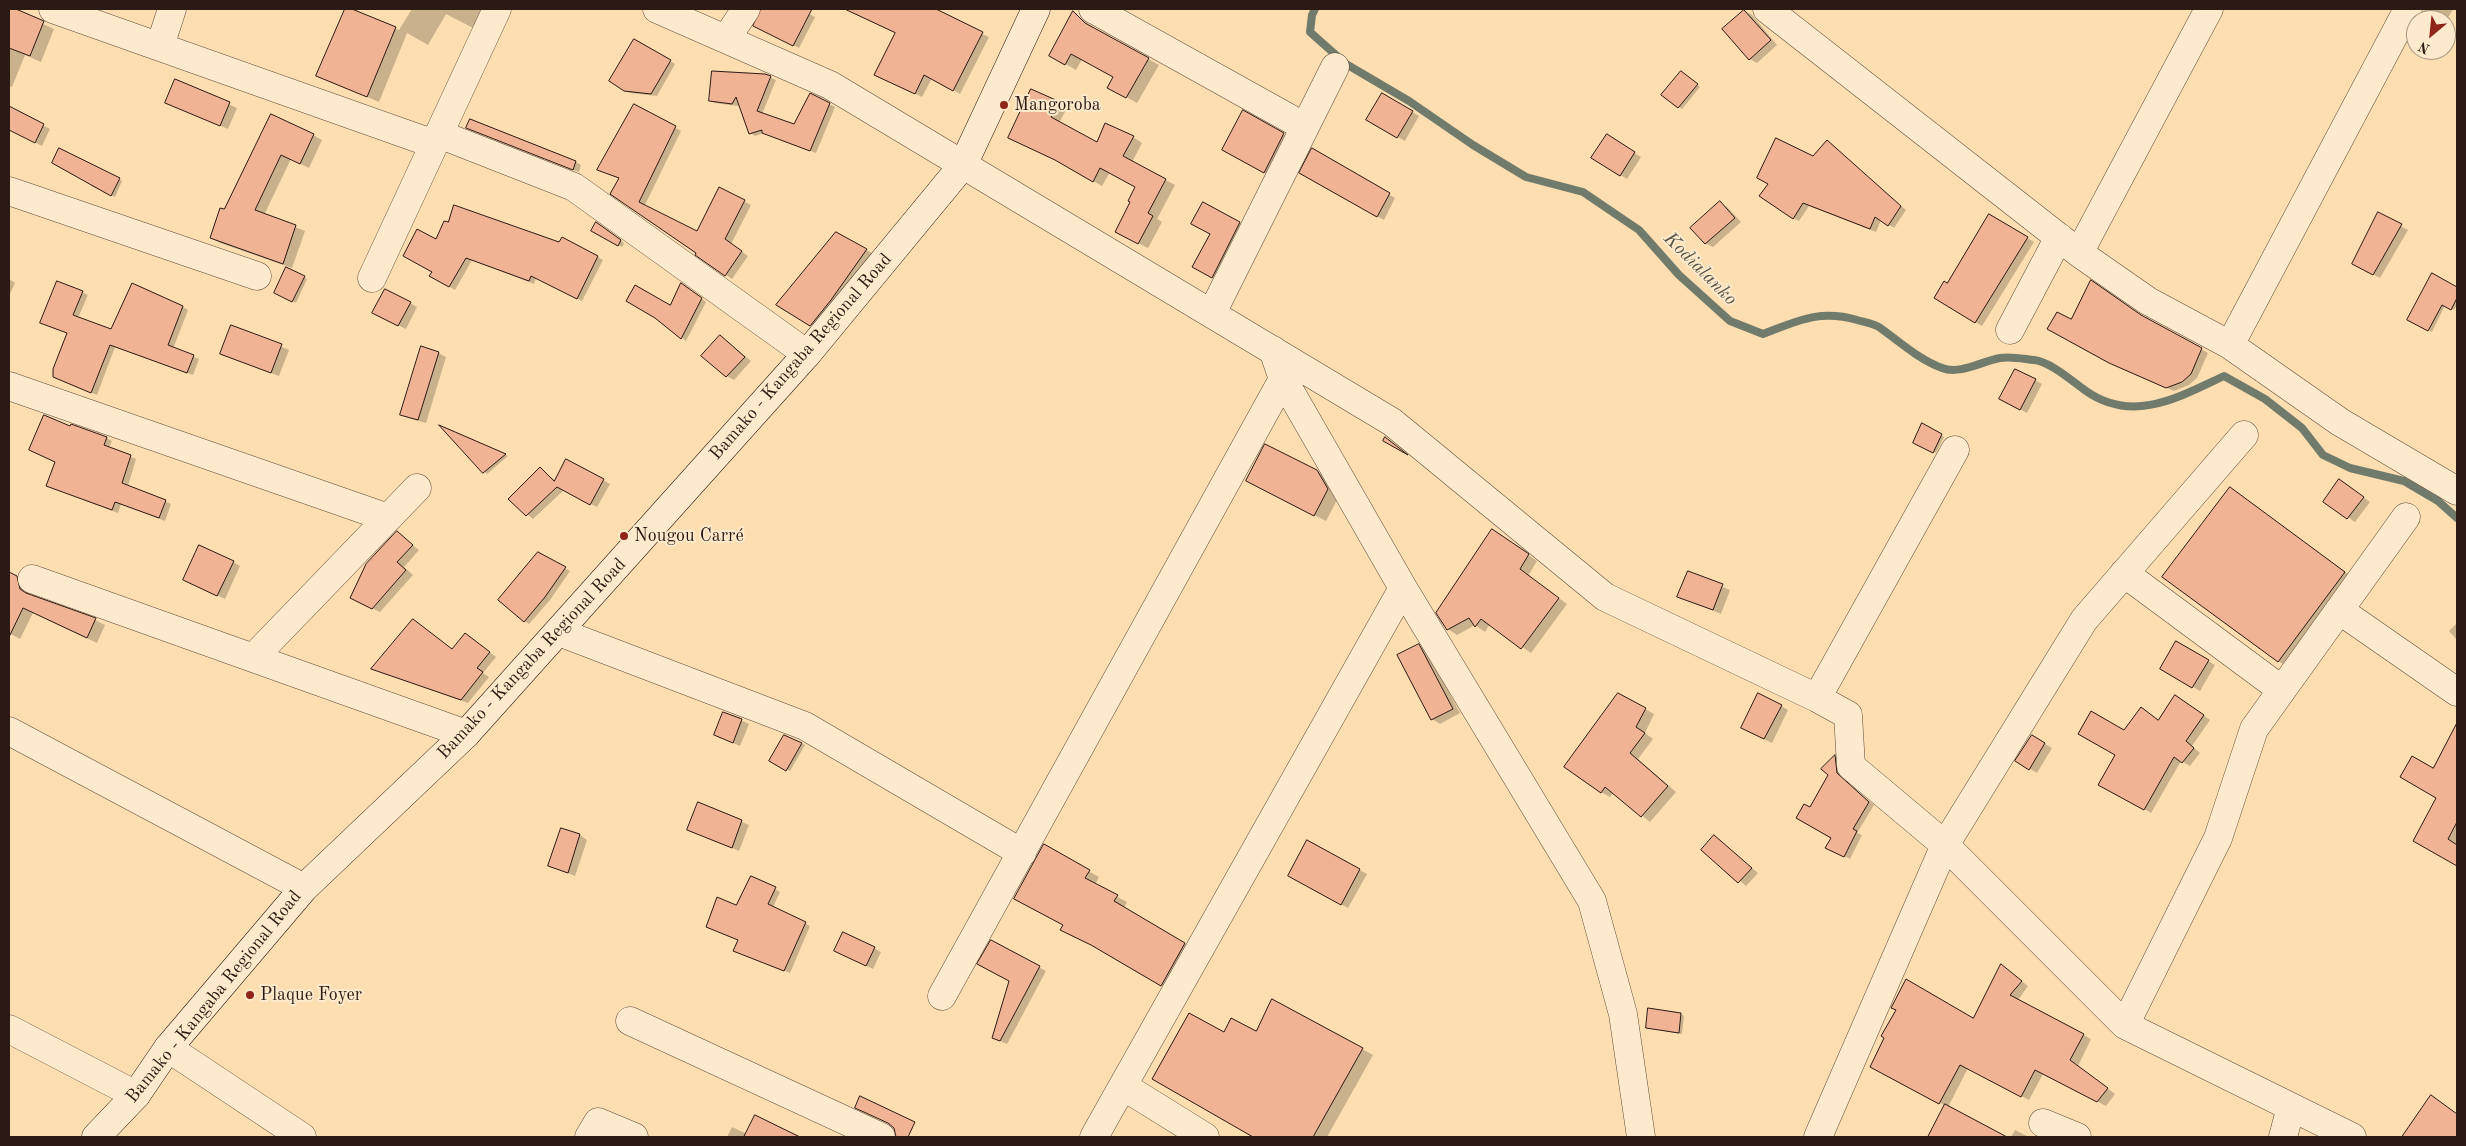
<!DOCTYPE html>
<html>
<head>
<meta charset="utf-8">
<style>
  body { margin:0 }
  #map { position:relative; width:2466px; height:1146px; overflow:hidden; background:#fcdeb0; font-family:"Old Standard TT",serif }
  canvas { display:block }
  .frame { position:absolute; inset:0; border:10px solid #2b1913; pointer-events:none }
  .north { position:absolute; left:2406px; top:10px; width:50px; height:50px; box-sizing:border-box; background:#fdeacc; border:1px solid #a99682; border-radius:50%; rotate:208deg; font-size:14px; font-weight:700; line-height:20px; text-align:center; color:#2b1913 }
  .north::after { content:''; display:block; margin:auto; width:18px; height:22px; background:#8f2418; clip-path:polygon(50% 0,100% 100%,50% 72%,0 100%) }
</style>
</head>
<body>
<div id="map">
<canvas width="2466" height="1146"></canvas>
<div class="frame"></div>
<div class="north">N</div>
</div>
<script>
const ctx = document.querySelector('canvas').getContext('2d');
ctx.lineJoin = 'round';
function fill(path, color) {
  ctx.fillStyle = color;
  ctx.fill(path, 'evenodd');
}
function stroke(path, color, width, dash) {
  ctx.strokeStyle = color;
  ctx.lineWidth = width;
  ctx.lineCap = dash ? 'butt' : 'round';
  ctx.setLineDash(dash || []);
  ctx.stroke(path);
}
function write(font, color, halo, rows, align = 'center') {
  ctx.font = font + ' "Old Standard TT",serif';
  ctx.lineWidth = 4;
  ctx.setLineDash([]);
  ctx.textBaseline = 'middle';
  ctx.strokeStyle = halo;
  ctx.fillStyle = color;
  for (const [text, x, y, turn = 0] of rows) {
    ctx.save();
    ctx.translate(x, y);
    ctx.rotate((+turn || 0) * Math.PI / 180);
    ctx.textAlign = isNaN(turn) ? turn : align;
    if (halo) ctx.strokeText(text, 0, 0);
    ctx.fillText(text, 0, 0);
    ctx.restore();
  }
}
fill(new Path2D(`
  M9,9L54,29L41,62L25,55L12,87L9,86Z
  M346,9L399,30L412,9H485L475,29L446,14L428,45L407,33L379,102L318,75Z
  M763,9H799L815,17L799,48L760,29Z
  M869,9H923L989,37L960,94L932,78L922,97L883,78L896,33L864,17Z
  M2425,9H2453L2446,21L2431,17L2424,12Z
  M1745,11L1752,15L1777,45L1757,63L1750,59Z
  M1074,13L1096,30L1159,65L1137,103L1109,87L1115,77L1082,59L1076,70L1050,55Z
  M635,41L675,64L657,96L630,93L625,90Z
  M1684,74L1700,87L1682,109L1663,95Z
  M765,75L776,80L762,114L794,126L829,104L835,107L816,153L764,133L755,136L750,133L739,103L738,106L715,103L710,100Z
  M176,81L237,108L228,129L174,106Z
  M1032,91L1067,108L1059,123L1097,143L1133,137L1142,143L1132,162L1175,185L1157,219L1162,222L1148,248L1126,237L1137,187L1110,172L1102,186L1065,165Z
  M1382,95L1419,116L1405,141L1368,120Z
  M635,106L681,131L644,207L698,233L720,189L751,205L731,244L748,256L732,279L612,194L620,179L599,169Z
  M15,111L50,129L42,146L9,129Z
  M1244,112L1295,141L1276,179L1234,156Z
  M471,120L576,162L581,165L579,172L474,131Z
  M313,135L322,140L309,168L291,159L264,215L305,231L292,268L220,243L211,238L254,149Z
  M1607,136L1641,157L1627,179L1593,158Z
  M1827,142L1906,210L1894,228L1881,220L1876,232L1809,206L1799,221L1793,218L1769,184L1813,158Z
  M60,150L122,181L115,197L91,186L92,184Z
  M1313,150L1395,198L1384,220L1301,173Z
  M1720,203L1727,207L1741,222L1713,247L1705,243Z
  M1204,204L1247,227L1220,281L1194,267L1211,234Z
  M2378,214L2408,230L2380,278L2361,268Z
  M1990,216L2034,242L1982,326L1936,298L1948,285Z
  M448,224L560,243L562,238L603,260L582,301L536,278L534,284L472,260L455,290L431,276L433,271L436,241Z
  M599,225L624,243L622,247L593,230Z
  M836,233L877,256L822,331L811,325Z
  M287,269L307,279L296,303L275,292Z
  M2433,275L2457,289V305L2454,310L2445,305L2432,332L2409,320Z
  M9,279L15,283L9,296Z
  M686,287L706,302L686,341L656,317L671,306Z
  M82,292L88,295L78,318L111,331L183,307L188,310L173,349L199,359L193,375L115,347L97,395L60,380L69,333L42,323Z
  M410,303L417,307L406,329L381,317Z
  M2146,319L2208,353L2197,378L2189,385L2174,391L2117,366L2071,321Z
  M232,326L289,350L279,376L229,357Z
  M721,336L751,361L734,380L727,376Z
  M438,353L446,357L426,423L408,418L401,414Z
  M2016,370L2042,384L2027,413L2008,403Z
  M1923,425L1944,437L1936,453L1914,442Z
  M71,428L106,438L112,441L109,448L136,459L128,486L171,504L165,521L121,504L118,513L47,486Z
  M444,429L505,455L508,456L487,474Z
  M567,461L610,484L597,507L564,490L533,519L510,499L541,469L556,481Z
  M1316,471L1328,477L1339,496L1326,521L1259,487Z
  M2346,485L2370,502L2355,522L2324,501Z
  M2230,489L2359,582L2293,670L2278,661Z
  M397,533L419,550L404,567L413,575L380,612L359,602Z
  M1501,536L1537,561L1528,576L1567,604L1531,653L1490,624L1485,632L1475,625L1457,635L1448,629Z
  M538,554L570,571L550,600L529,624L524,621Z
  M233,562L240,566L225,599L192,583Z
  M9,573L27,583L30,596L95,620L105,625L97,643L33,613L20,639L9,633Z
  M1688,573L1730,590L1721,614L1679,596Z
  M414,621L453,650L465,634L496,657L483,673L489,677L468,703L373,669Z
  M2457,623V640L2449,631Z
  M2177,643L2215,665L2200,691L2162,669Z
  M1419,646L1426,650L1460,713L1440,724L1432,719L1399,656Z
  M2182,700L2210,720L2192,746L2200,753L2190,766L2181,761L2151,813L2100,784L2117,755L2124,731L2159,721Z
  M1781,706L1788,710L1772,743L1749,732Z
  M1645,709L1654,714L1645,733L1653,739L1638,759L1676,792L1650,822L1614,792L1610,797L1601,792Z
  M724,713L749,724L740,746L715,735Z
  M2453,734L2457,736V865L2415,841L2438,798L2434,770Z
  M785,736L805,745L790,771L771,761Z
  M2032,736L2052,748L2037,773L2017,761Z
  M1835,757L1840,760L1842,778L1874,805L1857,833L1862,835L1850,859L1827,847L1832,838L1829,775Z
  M699,804L749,825L739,851L688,829Z
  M580,835L587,840L575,876L550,866Z
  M1715,837L1758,873L1746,886L1703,850Z
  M1308,842L1367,874L1348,908L1290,876Z
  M1044,846L1099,877L1095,885L1127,902L1124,908L1195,950L1172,991L1102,950L1061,930L1064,924Z
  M775,889L780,892L773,907L810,926L790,973L735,951L739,940L737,906Z
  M991,942L1046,971L1007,1044L1000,1041L1010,980Z
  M874,948L881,952L873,969L842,954Z
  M2001,966L2028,986L2018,1000L2091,1039L2078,1066L2115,1094L2106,1106L2043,1074L2029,1100L1968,1068L1948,1107L2004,1137H1929L1946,1106L1879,1071L1974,1019Z
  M1273,1000L1373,1055L1327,1137H1256L1153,1079L1225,1034L1257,1032Z
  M1681,1014L1684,1016L1682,1034L1647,1028Z
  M2431,1097L2457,1115V1137H2402Z
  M732,1127L747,1134L787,1133L785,1137H727Z
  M2015,1130L2029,1137H2011Z`), '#0003');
stroke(new Path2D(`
  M1315,9L1312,15L1310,32L1346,64L1409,101L1473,145L1526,177L1583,192L1639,230L1679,275L1730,321L1763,334C1797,321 1820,309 1857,320C1864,322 1873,323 1879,327C1900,342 1918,359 1942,368C1961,375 1982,361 2000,358C2011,356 2024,359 2034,360C2051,362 2072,381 2086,391C2133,424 2179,397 2224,376L2265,399L2302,428L2323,455L2350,468L2404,481L2438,501L2457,518`), '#717b6c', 8);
const building = new Path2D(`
  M9,9H16L44,21L30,56L9,48Z
  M345,9H352L396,27L367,97L316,76Z
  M761,9H812L793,46L753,26Z
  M845,9H936L983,32L953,91L924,75L915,94L874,75L895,33Z
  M1744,10L1771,40L1749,60L1722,29Z
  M1073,11L1085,23L1149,58L1126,98L1107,88L1113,77L1071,54L1065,65L1049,56Z
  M634,39L671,60L651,94L624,91L609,81Z
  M712,71L765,74L771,76L757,111L794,124L810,93L830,103L810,151L762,133V130L749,134L736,97L732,104L709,101Z
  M1681,71L1698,84L1678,108L1661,95Z
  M175,79L230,102L220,126L165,103Z
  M1031,89L1058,101L1051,117L1097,142L1105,123L1134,136L1123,156L1166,179L1148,213L1153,216L1138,244L1115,232L1130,202L1128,201L1135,187L1100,168L1093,182L1055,160L1008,138Z
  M1382,93L1413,111L1397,138L1366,120Z
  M634,104L676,126L639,202L697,231L719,187L745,200L725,239L742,251L725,276L695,255L696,253L610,194L619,178L597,170Z
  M9,106L44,124L35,143L9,130Z
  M1243,110L1284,133L1264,173L1222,150Z
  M271,114L314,134L300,164L281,155L255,210L296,225L283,264L210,238L220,208L224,209Z
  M470,119L576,161L573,170L466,128Z
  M1607,134L1635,152L1620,176L1591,158Z
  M1776,138L1813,156L1827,140L1901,206L1888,226L1875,217L1870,229L1803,203L1793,219L1759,196L1768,184L1757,178Z
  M59,148L120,178L111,196L52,163Z
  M1312,148L1390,193L1377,217L1299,173Z
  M1720,201L1735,218L1705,244L1690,228Z
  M1203,202L1240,222L1212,278L1192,267L1210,234L1191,224Z
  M454,205L559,242L562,237L598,256L577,299L531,276L529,281L466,258L449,287L429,276L432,272L403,256L417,229L436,239L444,221L448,222Z
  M2378,212L2402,224L2373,275L2352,264Z
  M1989,214L2028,237L1975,323L1934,298L1944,281L1947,283Z
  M596,222L621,240L618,246L591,231Z
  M836,232L867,249L831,300L810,326L776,305Z
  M286,267L305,276L292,302L274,293Z
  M2432,273L2457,287V298L2451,310L2442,305L2428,331L2407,320Z
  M2091,280L2141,315L2202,348L2191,374L2182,382L2166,388L2109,363L2047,329L2057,312L2071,319Z
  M57,281L83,291L73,315L111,329L132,283L183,306L168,345L194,355L187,373L110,345L91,393L53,377V369L67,333L40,323Z
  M681,283L702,298L681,339L655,318L626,301L635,285L670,305Z
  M385,289L411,302L398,326L372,313Z
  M231,325L282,344L271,373L220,354Z
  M720,335L745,357L726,377L701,356Z
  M421,346L439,352L418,420L400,415Z
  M2015,369L2036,379L2020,410L1999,399Z
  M44,415L70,426L71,424L107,437L104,445L131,455L122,483L166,500L159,518L115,502L112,510L46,486L55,462L29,450Z
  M1922,423L1942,434L1933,453L1913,443Z
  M439,425L506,454L483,473Z
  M1385,437L1408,455L1383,441Z
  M1265,444L1317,470L1328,489L1314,516L1246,481Z
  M566,459L604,479L590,505L557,487L526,516L508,499L540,467L554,481Z
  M2339,479L2364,497L2347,519L2323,502Z
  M2230,487L2345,572L2278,662L2162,577Z
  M1492,529L1529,554L1520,569L1559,598L1521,649L1481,619L1475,627L1469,618L1447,630L1436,613Z
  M397,531L413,545L397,562L406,570L372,609L350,598L366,564Z
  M199,545L234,561L217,596L183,580Z
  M538,552L566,567L545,597L524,622L498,600Z
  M1688,571L1723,584L1713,610L1677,597Z
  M9,572L17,576L20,589L26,593L96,618L87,638L23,608L9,637Z
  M413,619L452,649L465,633L490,652L477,668L483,672L461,700L371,669Z
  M2176,641L2209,660L2192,688L2160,669Z
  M1419,644L1453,709L1431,720L1397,655Z
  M1618,693L1646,708L1636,727L1645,733L1630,753L1668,786L1641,817L1605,787L1601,793L1564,767Z
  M1758,693L1782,705L1764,739L1741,728Z
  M2175,695L2204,715L2186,741L2194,748L2182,763L2174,757L2144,810L2098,785L2115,755L2078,734L2091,711L2124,730L2141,707L2158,720Z
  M723,712L742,719L733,743L714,735Z
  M2457,723V822L2448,839L2457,845V866L2413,841L2436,798L2400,777L2412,756L2433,768Z
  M784,735L802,743L786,771L769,761Z
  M2032,735L2045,743L2029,770L2015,761Z
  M1835,755L1837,773L1869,802L1853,829L1857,831L1844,857L1825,848L1831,838L1796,818L1804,804L1810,807L1828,775L1821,769Z
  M698,802L742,820L732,848L687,830Z
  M561,828L580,834L568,873L548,866Z
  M1714,835L1752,868L1738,883L1701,850Z
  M1307,840L1360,869L1341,905L1288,876Z
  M1044,844L1090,870L1085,878L1118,895L1114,901L1185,943L1161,986L1091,945L1060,930L1063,925L1014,899Z
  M751,876L776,887L768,904L806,922L784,971L733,951L738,940L706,927L717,897L736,905Z
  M843,932L875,947L866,966L834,951Z
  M991,940L1040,966L1000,1041L992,1038L1009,981L977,964Z
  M2001,964L2022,981L2010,995L2084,1034L2070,1060L2108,1088L2097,1102L2035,1070L2021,1097L1960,1065L1939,1104L1870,1067L1884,1038L1881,1036L1896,1010L1891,1008L1906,979L1973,1018Z
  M1272,999L1363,1048L1313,1137H1253L1152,1079L1189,1013L1224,1032L1231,1018L1256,1031Z
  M1648,1008L1681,1013L1679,1033L1646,1028Z
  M2431,1095L2457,1114V1137H2402Z
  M860,1096L915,1122L908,1137H896L894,1128L888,1123L855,1108Z
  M1945,1104L2007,1137H1928Z
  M755,1115L800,1137H744Z`);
fill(building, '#f0b393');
stroke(building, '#2b1913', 1);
const street = new Path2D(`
  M53,9L434,144
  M657,9L830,85L1392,422L1605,597L1817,698L1848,715L1851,766L1945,845L2125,1025L2352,1137
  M1093,9L1305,127
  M1767,9L2079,253L2148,301L2230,345L2340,422L2457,491
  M726,39L746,9
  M160,46L172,9
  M439,134L574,187L807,354
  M9,191L257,276
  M2079,253L2209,9
  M372,278L497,9
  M1212,313L1335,67
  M2010,330L2059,237
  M2230,345L2408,9
  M1273,350L1283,379L1403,588L1592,901L1623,1014L1641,1137
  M9,386L388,518
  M2124,573L2282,690
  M32,579L466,734
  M2339,610L2457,692
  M559,632L805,726L1022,853
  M253,658L417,488
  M1817,698L1955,450
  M9,731L304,888
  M942,996L1283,379
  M630,1021L881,1137
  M2125,1025L2218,838L2254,729L2406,517
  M9,1029L136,1095
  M168,1048L302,1137
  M1123,1086L1205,1137
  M2043,1123L2077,1137
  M589,1137L598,1122L634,1137
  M1094,1137L1403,588
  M1818,1137L1945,845L2084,620L2244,435
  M2283,1137L2291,1107`);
const secondary = new Path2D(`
  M96,1137L136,1095L168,1048L304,888L466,734L807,354L963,165L1036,9`);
stroke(street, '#5f4a3a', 29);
stroke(secondary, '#2b1913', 29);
stroke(street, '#fdeacc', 28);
stroke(secondary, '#fdeacc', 28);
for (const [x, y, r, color] of [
  [1004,105,5,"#8f2418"],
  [624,536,5,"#8f2418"],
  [250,995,5,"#8f2418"]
]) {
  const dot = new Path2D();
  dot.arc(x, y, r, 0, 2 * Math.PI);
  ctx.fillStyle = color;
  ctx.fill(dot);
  stroke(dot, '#fdeacc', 2);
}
write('18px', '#2b1913', '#fdeacc', [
  ["Mangoroba",1014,105],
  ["Nougou Carré",634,536],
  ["Plaque Foyer",260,995]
], 'left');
write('18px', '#2b1913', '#fdeacc', [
  ["Bamako - Kangaba Regional Road",801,357,-49],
  ["Bamako - Kangaba Regional Road",532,659,-47],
  ["Bamako - Kangaba Regional Road",214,997,-51]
]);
write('italic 19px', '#545247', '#fdeacc', [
  ["Kodialanko",1700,269,45]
]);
</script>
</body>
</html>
